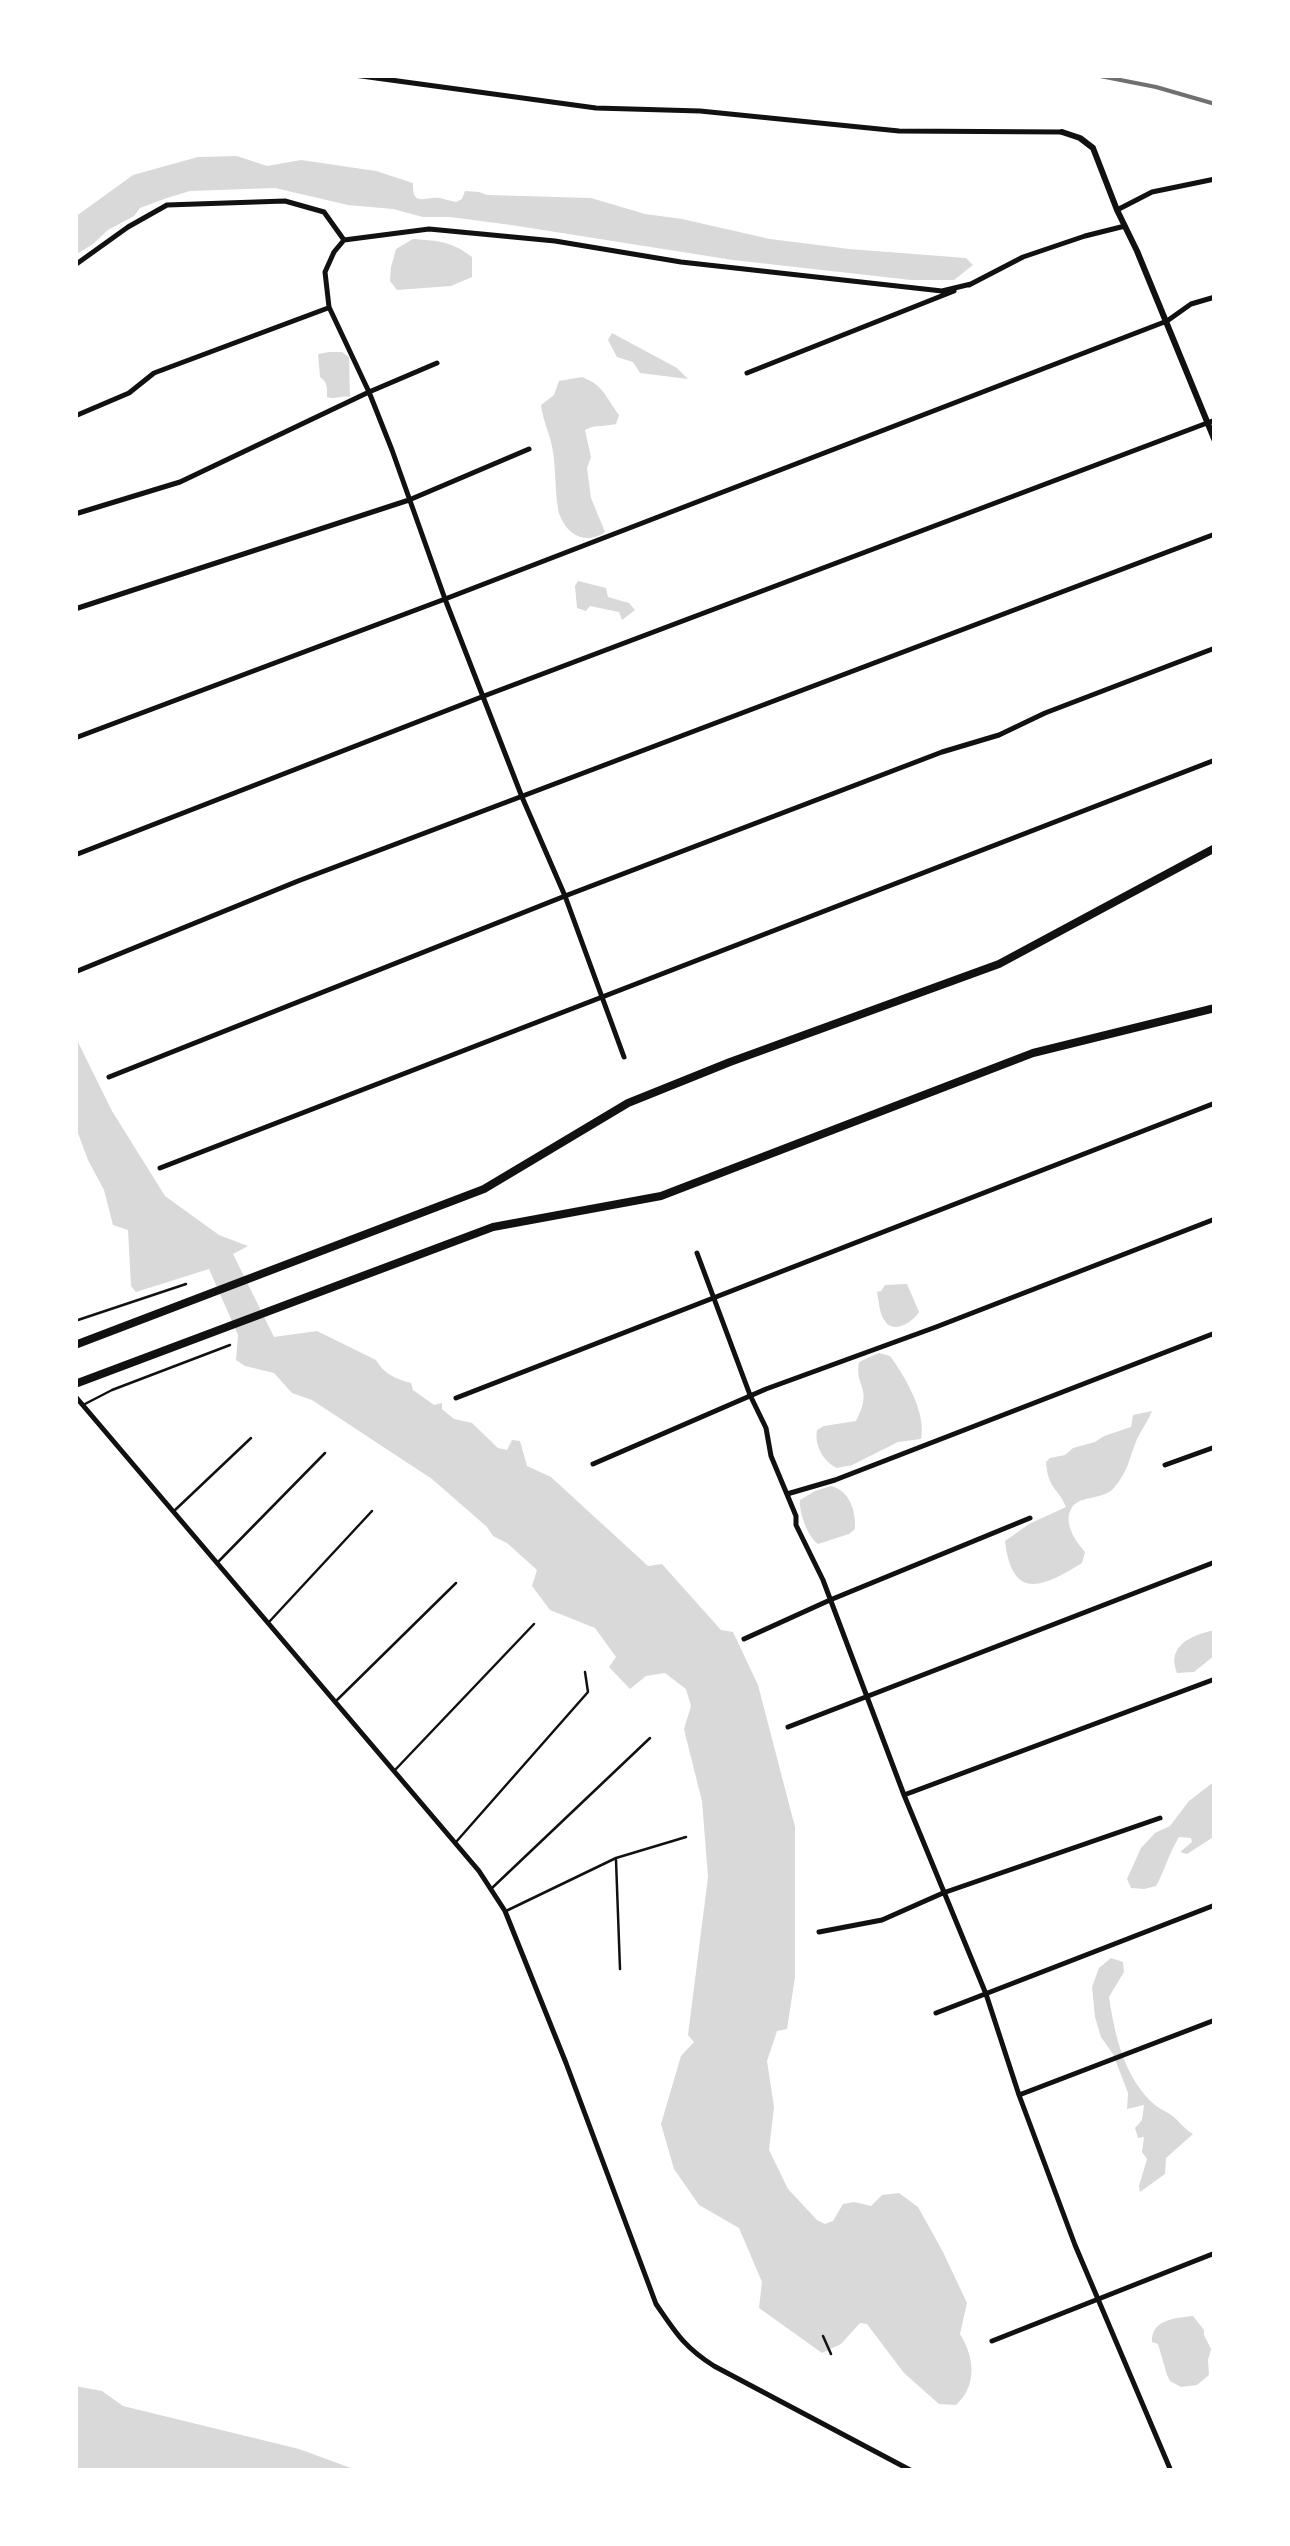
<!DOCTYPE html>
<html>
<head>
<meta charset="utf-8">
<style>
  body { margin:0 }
  #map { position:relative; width:1290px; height:2546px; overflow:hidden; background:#fff; font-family:"Playfair Display",serif }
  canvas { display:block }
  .frame { position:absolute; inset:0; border:78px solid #fff; pointer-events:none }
</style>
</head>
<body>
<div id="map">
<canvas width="1290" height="2546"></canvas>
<div class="frame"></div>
</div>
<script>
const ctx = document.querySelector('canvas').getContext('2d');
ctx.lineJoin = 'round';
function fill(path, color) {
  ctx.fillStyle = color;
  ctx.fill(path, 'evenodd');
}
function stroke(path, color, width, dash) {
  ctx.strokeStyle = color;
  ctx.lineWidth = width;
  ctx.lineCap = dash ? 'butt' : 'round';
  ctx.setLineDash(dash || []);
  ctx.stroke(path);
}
fill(new Path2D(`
  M237,156L267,166L301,160L376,171L413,183C412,208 425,196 440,198C445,199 450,201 456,202L462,199L465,191L479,192L487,195L591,198L645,214L682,219L770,239L849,249L966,258L973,265L954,280H911L733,260L511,225L450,217H423L393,209L348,205L275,188L190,191L167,198L140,208L134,216L108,230L93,244L75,255V217L133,175L198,157Z
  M413,239C439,241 451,241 472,257V277L451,286L397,290L390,281L391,267L396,249Z
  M612,333L677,368L688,379L640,373L633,362L617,357L608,340Z
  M329,352H342L349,357L350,397C341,395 335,400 327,397C327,388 328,382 320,377L318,354Z
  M582,377C605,386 605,397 619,415L616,424C606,427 594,424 585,430L591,457L587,468L591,498L605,532C587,545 568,536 560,516C555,502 556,469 553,452C551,436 543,422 541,405L554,395L559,381Z
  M578,581L606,588L608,597L629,603L635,610L622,620L619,612L590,606L586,611L577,608L575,586Z
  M75,1036L112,1111L165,1196L219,1235L248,1246L233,1254L274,1337L317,1331L376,1360C384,1374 396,1379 411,1383L413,1390L434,1405L442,1403V1409L454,1419L472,1423L498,1448L507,1450L512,1440L520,1441L527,1466L551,1477L648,1566L662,1564L721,1630L733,1632L758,1685L795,1827V1977L787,2029L777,2031L767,2061L774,2107L769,2150L788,2189L817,2220L825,2224L833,2221L843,2204L854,2202L871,2206L882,2195L899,2193L918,2207L943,2252L967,2303L960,2334C975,2358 977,2386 956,2405L939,2404L904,2373L867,2324L860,2323L841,2344L822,2353L759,2308L762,2282L739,2228L699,2205L674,2169L661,2124L681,2056L694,2042L688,2035L708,1877L702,1801L684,1729L691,1706L686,1689L665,1673L646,1676L630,1689L609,1667L616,1657L595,1628L550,1610L532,1586L537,1570L507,1543L493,1536L487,1527L432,1479L312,1400L292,1393L274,1373L245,1366L236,1360L238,1335L209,1269L136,1292L131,1286L128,1230L113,1225L104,1190L88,1160L75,1125Z
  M907,1284L919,1312C912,1323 892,1336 883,1318C879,1311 879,1300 877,1292L881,1291L885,1285Z
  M879,1353L890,1356C905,1376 927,1414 921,1439L898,1442L852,1465L837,1468C824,1462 814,1446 817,1430L824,1426L856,1421C874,1387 854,1388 859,1362Z
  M1152,1411C1148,1421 1142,1429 1137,1439C1129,1459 1128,1472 1113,1489C1102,1500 1078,1495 1071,1509C1063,1523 1076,1542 1085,1552L1082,1563C1042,1588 1012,1601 1005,1541L1029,1524L1066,1507C1058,1487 1048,1490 1046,1462L1050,1458L1065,1455L1073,1448L1095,1442L1104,1436L1131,1427L1133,1415Z
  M831,1486C850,1491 856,1511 855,1529L849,1534L818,1544C808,1537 799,1513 800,1500L815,1491Z
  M1215,1630V1655L1194,1672L1177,1673C1166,1646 1191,1635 1215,1630Z
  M1215,1781V1836L1187,1854L1180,1852L1192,1842L1191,1838L1179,1837C1169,1853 1165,1870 1156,1886L1144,1889L1131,1888L1127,1879L1141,1848L1155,1833L1170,1826L1189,1801Z
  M1111,1958L1123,1962L1124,1972L1109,1997C1115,2036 1124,2078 1155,2105C1161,2110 1170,2113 1175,2118C1182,2125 1185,2129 1193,2134L1166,2158L1165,2174L1140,2192L1139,2186L1147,2159L1142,2152L1144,2137L1138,2138L1135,2128L1142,2120L1144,2105L1127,2109L1128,2093L1113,2054L1101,2037L1095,2017L1092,1987L1099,1968Z
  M1193,2316L1204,2330V2335L1211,2349L1208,2360L1209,2375L1197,2385L1181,2387L1170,2381L1167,2375L1158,2344L1152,2342C1151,2319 1176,2318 1193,2316Z
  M75,2386L102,2391L123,2406L299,2449L359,2471H75Z`), '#d9d9d9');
stroke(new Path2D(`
  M823,2336L831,2354`), '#111', 2.5);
stroke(new Path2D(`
  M75,1321L186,1284
  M83,1405L112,1390L230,1345
  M174,1511L251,1438
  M218,1562L325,1453
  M269,1622L372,1511
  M336,1701L456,1583
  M395,1770L534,1624
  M456,1842L588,1692L585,1672
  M616,1860L620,1969
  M492,1888L650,1738
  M506,1911L616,1858L686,1837`), '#111', 2.5);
stroke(new Path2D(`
  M354,75L596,108L700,111L899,131L1062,132
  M1117,210L1152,192L1215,179
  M75,265L128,227L167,205L285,201L324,212L344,240
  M969,285L1023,257L1085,236L1125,226
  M747,373L954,291
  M75,416L129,393L154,373L328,308
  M75,514L180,482L369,392L437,363
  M75,609L409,500L529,449
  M75,738L445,599L1167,321L1191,304L1215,297
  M75,855L484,696L1215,420
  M75,972L298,881L1215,534
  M624,1057L565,896L522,797L445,599L392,450L369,392L329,307L325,272L334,252L344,240L429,229L555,241L681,262L942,291L971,284
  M109,1077L565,896L942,752L999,735L1045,713L1215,648
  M160,1168L1215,760
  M697,1253L750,1395L766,1428L771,1456L796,1516V1525L823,1580L904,1795L986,1994L1019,2095L1075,2245L1171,2471
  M75,1396L479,1871L505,1911L566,2063L656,2304C676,2333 684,2347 714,2366L912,2471
  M456,1398L1215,1103
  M593,1464L766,1389L936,1327L1215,1219
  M1165,1465L1215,1447
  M787,1494L835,1480L1215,1333
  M744,1639L830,1600L1030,1518
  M788,1727L1215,1562
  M904,1795L1215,1679
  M819,1932L882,1920L943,1893L1160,1818
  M936,2013L1215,1905
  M1019,2095L1215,2020
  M992,2341L1215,2253`), '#111', 5);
stroke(new Path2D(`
  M1062,132L1080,138L1093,148L1117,210L1137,251L1215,441`), '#111', 6);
stroke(new Path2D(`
  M75,1345L484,1189L628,1103L730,1062L999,964L1215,848
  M75,1384L493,1227L661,1196L1033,1053L1215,1008`), '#111', 8);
stroke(new Path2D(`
  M1095,75L1156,87L1215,104`), '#707070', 4);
</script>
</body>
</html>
